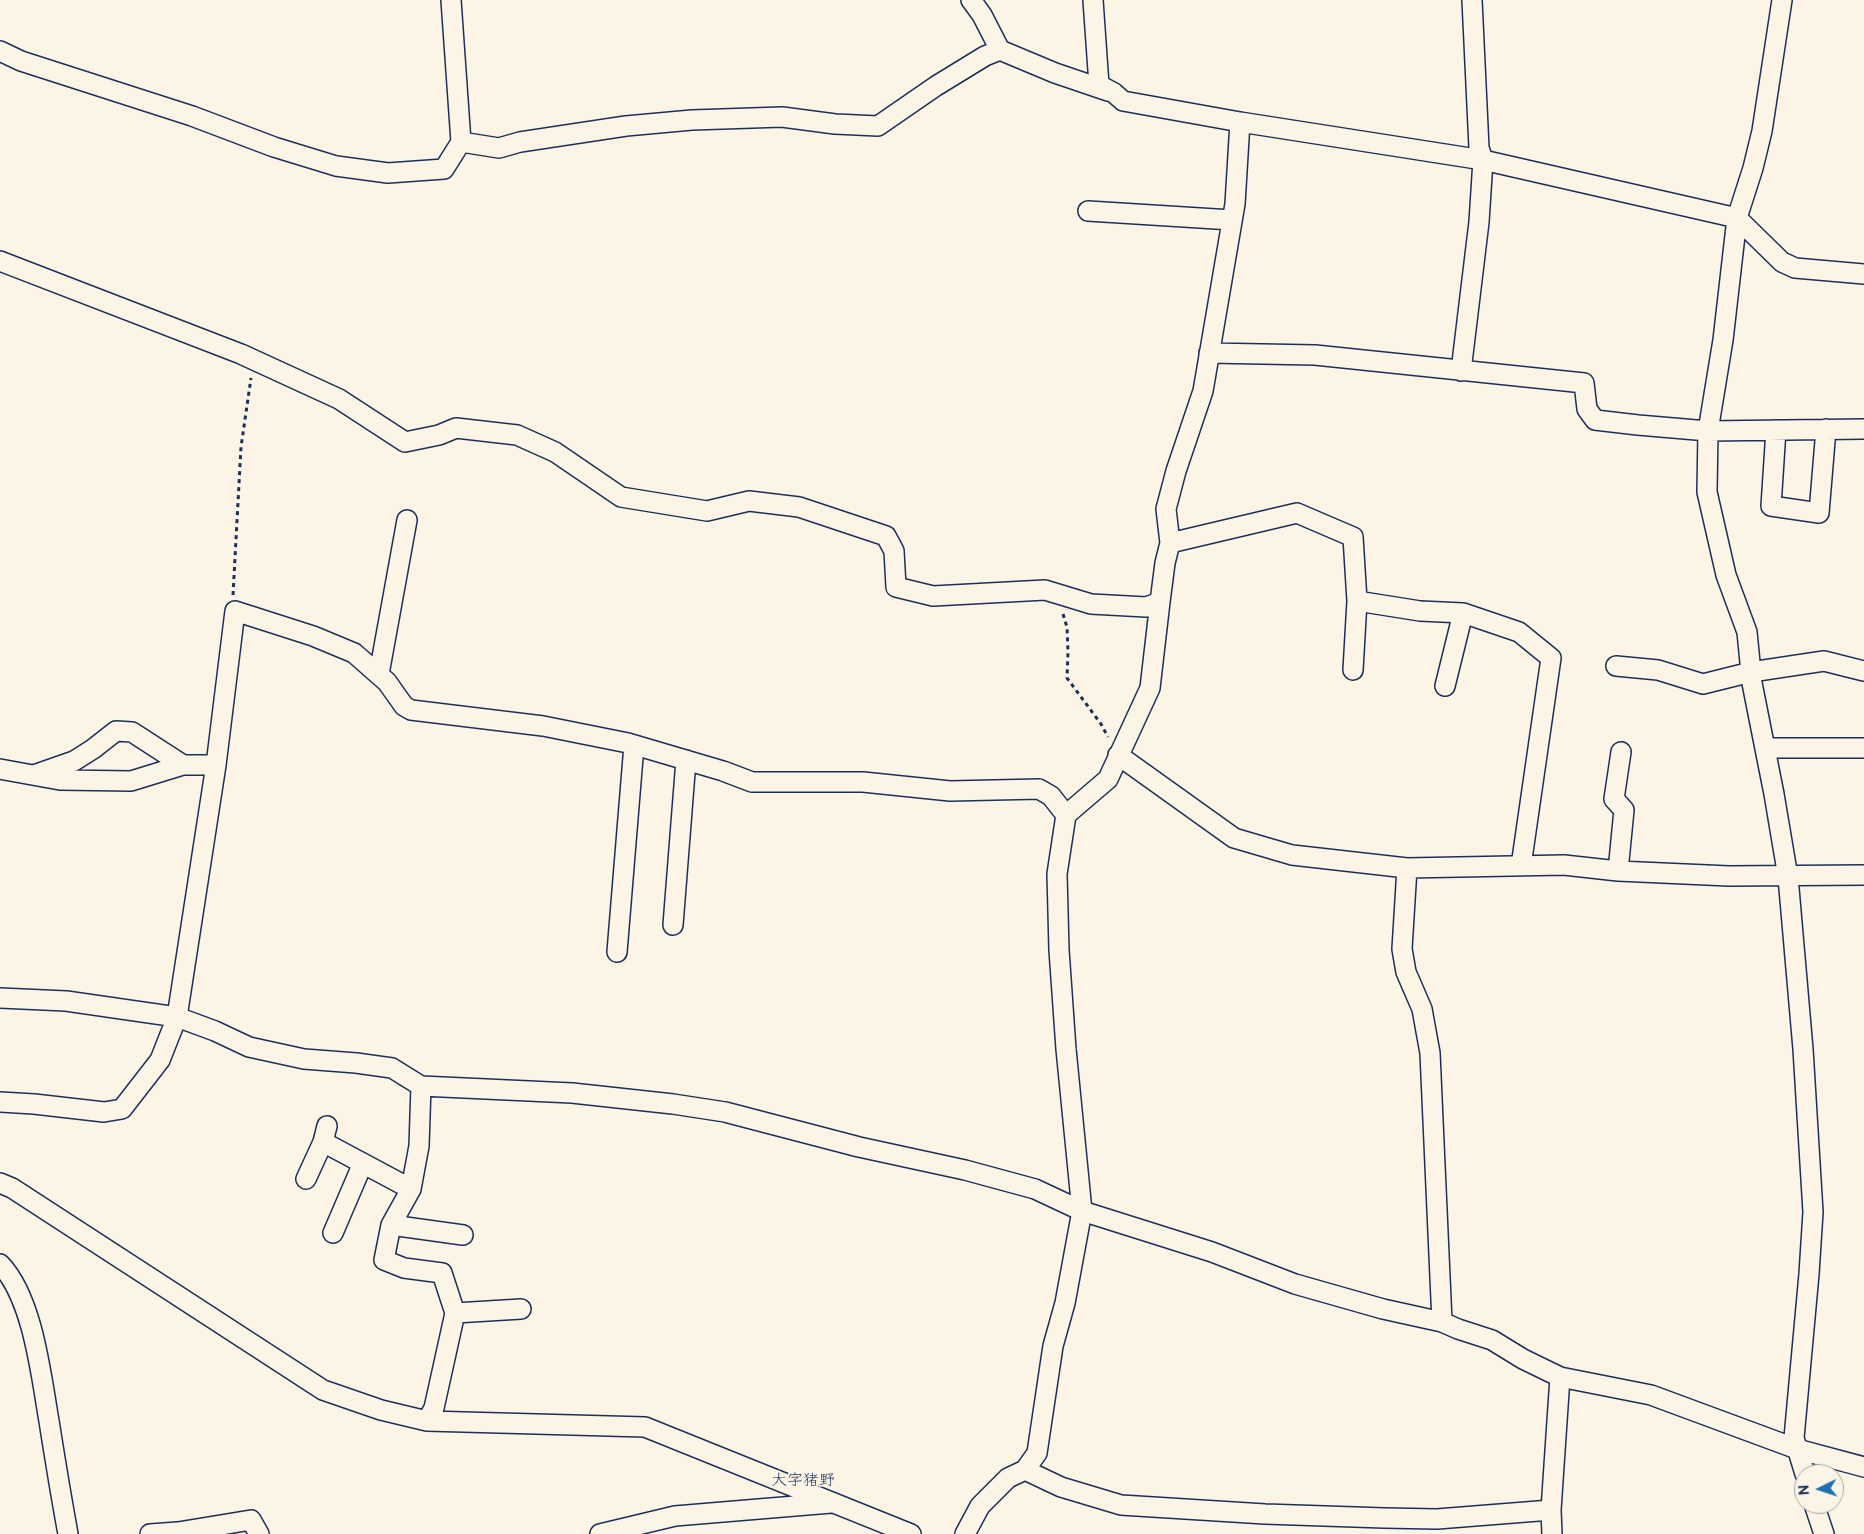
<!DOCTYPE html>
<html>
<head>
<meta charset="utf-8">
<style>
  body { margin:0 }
  #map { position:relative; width:1864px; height:1534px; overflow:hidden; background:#fcf5e5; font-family:"Balsamiq Sans",sans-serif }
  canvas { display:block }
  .north { position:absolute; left:1794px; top:1464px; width:50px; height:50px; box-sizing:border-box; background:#fcf5e5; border:1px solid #a2a6af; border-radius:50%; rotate:266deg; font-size:14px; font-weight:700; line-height:20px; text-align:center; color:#1b2f5e }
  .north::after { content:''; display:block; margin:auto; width:18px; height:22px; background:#1f6fb2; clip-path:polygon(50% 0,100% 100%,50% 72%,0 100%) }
</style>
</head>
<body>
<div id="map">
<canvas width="1864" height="1534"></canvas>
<div class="north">N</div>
</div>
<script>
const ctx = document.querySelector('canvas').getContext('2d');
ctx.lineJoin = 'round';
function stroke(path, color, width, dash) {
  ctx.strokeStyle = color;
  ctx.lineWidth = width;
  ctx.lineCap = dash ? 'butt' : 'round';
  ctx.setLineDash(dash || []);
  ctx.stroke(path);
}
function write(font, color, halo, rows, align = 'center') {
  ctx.font = font + ' "Balsamiq Sans","Klee One",sans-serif';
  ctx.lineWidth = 4;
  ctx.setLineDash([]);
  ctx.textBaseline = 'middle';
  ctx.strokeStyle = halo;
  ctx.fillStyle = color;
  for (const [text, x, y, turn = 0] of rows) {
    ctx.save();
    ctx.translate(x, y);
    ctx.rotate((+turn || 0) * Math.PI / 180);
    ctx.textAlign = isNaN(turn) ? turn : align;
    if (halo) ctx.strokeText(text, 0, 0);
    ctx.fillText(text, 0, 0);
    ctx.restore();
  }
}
const minor = new Path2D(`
  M971,0L982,15L1000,50L1055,73L1108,91
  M1093,0L1099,85L1114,93L1123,101L1240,122L1483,160L1737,218L1782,262L1795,268L1864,274
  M1782,0L1762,131L1753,168L1737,218L1723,340L1708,431L1707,492L1726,575L1747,632L1752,683L1774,794L1788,877L1803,1049L1813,1212L1809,1274L1794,1438L1805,1474
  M0,51L21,61L192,116L274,147L336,166L388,173L444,169L461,142L451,0
  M461,142L499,148L520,142L626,126L692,120L782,117L835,124L878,126L936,86L985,56L1000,50
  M1088,211L1232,220
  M0,261L241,354L339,399L405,442L439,435L456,428L517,435L555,452L621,497L707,511L749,501L799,507L886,536L894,551L896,587L933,596L1045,590L1091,604L1146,607L1160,602
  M1209,353L1315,355L1584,383L1587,409L1595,420L1638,425L1708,431L1864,429
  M1461,371L1479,222L1483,160L1479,148L1472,0
  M1776,430L1771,506L1819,513L1826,429
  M1170,543L1297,513L1353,537L1357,601L1420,611L1463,613L1519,632L1551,658L1521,866
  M1616,666L1658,670L1703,684L1751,672L1824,661L1864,671
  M1353,670L1357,601
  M379,674L407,520
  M1445,686L1463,613
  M1765,748H1864
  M1118,755L1234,838L1292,855L1407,868L1564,865L1618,871L1729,876L1864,875
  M0,769L60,780L131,781L183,765H216
  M34,775L74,761L93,749L116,731L132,732L183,765
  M1407,868L1402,949L1406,972L1422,1009L1430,1053L1442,1322
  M1618,871L1624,810L1614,799L1621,752
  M673,925L686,760
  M617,952L634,745
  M0,998L66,1001L177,1017L215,1031L249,1047L304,1059L356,1063L392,1068L421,1086L572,1093L673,1104L725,1112L859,1147L965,1170L1035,1189L1082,1211L1212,1252L1295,1284L1383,1309L1442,1322L1458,1329L1492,1340L1523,1359L1560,1377L1651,1395L1797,1449L1864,1467
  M421,1086L419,1146L411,1189L391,1225L384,1260L404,1268L442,1273L455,1313L434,1408L427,1421
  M0,1102L34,1104L104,1112L122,1109L160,1060L177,1017L216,765L235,611L313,636L354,653L387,682L404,706L411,710L543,726L628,743L723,771L752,782H863L950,791L1039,789L1051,796L1066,815
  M327,1126L323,1142L411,1189
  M306,1179L323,1142
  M0,1183L12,1188L323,1390L381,1410L427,1421L645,1427L911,1534
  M391,1225L463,1235
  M333,1233L363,1163
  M0,1264C33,1298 41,1375 49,1421C55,1459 61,1496 68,1534
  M455,1313L521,1309
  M1025,1470L1061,1487L1121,1505L1265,1514L1384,1518L1437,1519L1551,1510
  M1814,1504L1824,1534
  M150,1534L178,1532L251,1520L259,1534
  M600,1534L675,1516L831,1503
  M965,1534L980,1506L1008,1478L1025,1470L1037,1453L1053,1346L1065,1303L1082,1211L1066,1049L1059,950L1057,874L1066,815L1108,779L1150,688L1160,602L1165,563L1170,543L1166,509L1176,471L1203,391L1235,204L1240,122
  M1552,1534L1551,1510L1560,1377`);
stroke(minor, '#1b2f5e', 22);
stroke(new Path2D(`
  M233,595L241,447L251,378
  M1063,614L1067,627L1068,652L1067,678L1101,724L1108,737`), '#1b2f5e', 3, [4, 4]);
stroke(minor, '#fcf5e5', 19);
write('16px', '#1b2f5e', '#fcf5e5', [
  ["大字猪野",803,1481]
]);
</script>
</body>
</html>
